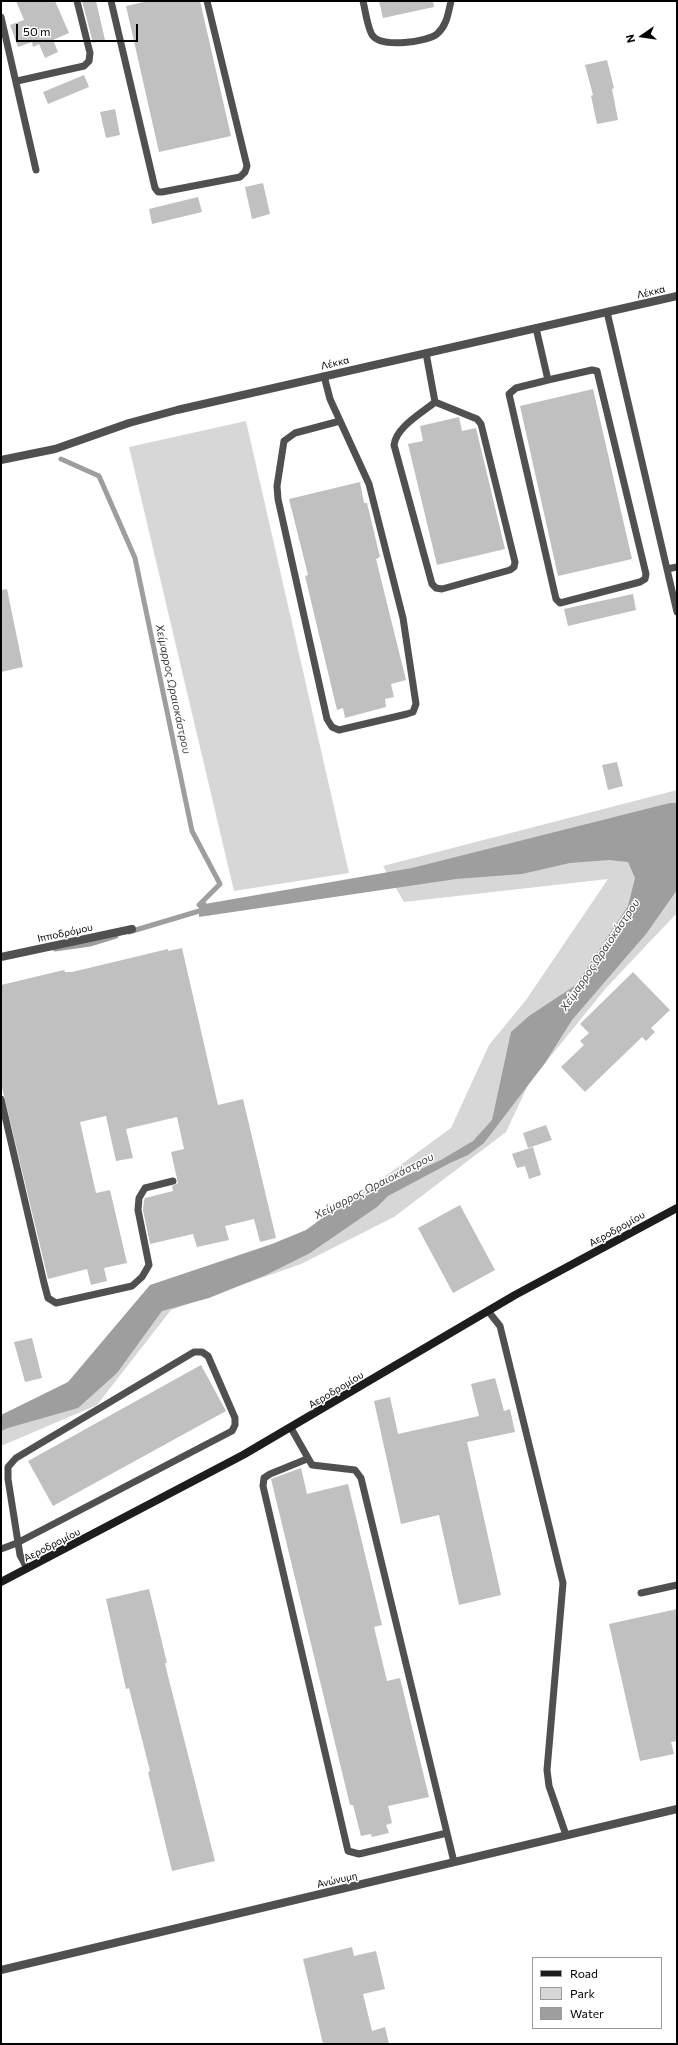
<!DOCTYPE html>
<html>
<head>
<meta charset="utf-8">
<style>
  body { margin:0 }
  #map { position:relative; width:678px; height:2045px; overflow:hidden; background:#fff; font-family:Commissioner,sans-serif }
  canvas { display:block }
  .frame { position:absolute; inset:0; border:2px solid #000; pointer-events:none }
  .legend { position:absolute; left:532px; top:1957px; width:130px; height:72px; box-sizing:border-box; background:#fff; border:1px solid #999; margin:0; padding:5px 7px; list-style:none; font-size:12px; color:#000 }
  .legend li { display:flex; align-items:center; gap:8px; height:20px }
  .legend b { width:20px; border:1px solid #999 }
  .north { position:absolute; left:622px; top:16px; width:40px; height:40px; -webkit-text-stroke:3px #fff; paint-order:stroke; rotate:257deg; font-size:11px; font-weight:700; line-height:16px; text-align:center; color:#000 }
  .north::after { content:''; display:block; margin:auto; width:14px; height:18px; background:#000; clip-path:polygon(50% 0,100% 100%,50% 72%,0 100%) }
  .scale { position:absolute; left:16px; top:24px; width:122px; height:18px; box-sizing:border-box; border:2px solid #000; border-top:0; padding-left:5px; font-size:12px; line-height:14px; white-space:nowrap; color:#000; -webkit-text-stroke:3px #fff; paint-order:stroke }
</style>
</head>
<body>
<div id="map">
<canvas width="678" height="2045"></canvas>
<div class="frame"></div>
<ul class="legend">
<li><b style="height:5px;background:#1d1d1d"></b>Road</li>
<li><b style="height:11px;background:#d7d7d7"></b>Park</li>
<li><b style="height:11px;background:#9e9e9e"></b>Water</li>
</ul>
<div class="north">N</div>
<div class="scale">50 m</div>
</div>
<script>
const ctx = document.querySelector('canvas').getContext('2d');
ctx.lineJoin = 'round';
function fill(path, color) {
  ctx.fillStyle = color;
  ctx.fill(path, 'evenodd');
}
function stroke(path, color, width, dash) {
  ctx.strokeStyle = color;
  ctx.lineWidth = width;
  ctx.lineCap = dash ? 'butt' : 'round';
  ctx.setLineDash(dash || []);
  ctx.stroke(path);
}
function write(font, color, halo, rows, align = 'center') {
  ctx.font = font + ' Commissioner,sans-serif';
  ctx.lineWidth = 3;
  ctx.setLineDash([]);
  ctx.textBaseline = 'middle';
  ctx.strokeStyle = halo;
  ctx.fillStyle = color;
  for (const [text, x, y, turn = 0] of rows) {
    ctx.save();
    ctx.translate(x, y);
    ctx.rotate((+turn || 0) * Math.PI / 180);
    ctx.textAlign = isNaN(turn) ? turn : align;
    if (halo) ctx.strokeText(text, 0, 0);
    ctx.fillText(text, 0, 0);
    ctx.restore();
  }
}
fill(new Path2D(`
  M246,421L349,873L234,891L129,447Z
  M677,790V913L606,988L529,1083L506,1132L394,1217L301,1264L171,1310L97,1405L1,1446V1416L73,1383L165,1281L298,1240L451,1128L489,1045L526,1000L608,879L404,902L383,866Z`), '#d7d7d7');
fill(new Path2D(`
  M670,803H677V890L646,934L572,1020L545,1063L484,1143L468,1155L450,1163L388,1196L377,1207L310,1253L266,1275L209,1298L162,1311L117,1373L78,1408L8,1428L1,1431V1415L68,1382L150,1285L272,1244L306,1230L336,1208L441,1160L473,1141L492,1120L511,1032L529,1016L576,985L628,906L635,878L628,862L609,860L570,863L522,874L456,879L199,917V905L412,868Z`), '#9e9e9e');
stroke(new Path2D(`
  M61,459L99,476L135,558L192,831L220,884L199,905L204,904
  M129,932L206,909
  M55,949L90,944L116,936`), '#9e9e9e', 5);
fill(new Path2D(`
  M16,1H55L69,33L53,40L58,52L45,58L39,44L33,47L32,42L18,47L10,25L24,20Z
  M82,1H96L105,40L93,43Z
  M148,1H200L231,136L159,152L126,6Z
  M379,1H433L434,7L383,18Z
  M607,60L614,88L612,89L618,120L597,124L591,96L593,95L585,65Z
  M84,75L89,87L48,104L43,92Z
  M115,109L120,135L106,138L100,112Z
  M263,183L270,214L252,219L245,187Z
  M198,197L202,212L152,224L149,209Z
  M593,389L632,559L558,576L520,406Z
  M459,417L462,431L476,428L505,549L437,565L408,444L423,441L420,426Z
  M360,482L364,503H367L380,557L376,559L406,680L391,684L394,697L385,699L386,707L345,718L343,708L337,710L305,576L308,575L289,499Z
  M7,589L23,667L1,672V590Z
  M633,594L636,610L568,626L564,609Z
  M617,762L623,786L608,790L602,765Z
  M182,948L218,1105L243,1099L276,1238L260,1242L254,1219L225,1226L229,1240L197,1247L193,1234L150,1244L143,1210L144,1200L145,1198L173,1191L172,1186L178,1183L171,1152L184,1149L177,1117L126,1129L133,1158L116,1161L106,1116L80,1122L96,1193L110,1190L127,1263L104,1268L107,1281L91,1285L87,1269L48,1279L1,1083V985L64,970L65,972H72L168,949V951Z
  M633,972L670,1010L651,1028L655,1032L646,1041L642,1037L585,1092L561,1067L584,1045L580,1041L589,1033L580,1024Z
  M546,1125L552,1140L528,1148L523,1133Z
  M533,1147L541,1175L529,1179L525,1166L517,1168L512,1154Z
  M460,1205L495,1270L453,1293L418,1228Z
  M32,1338L42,1378L25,1382L14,1342Z
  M201,1365L226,1411L53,1506L28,1461Z
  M495,1378L504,1411L510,1409L515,1432L467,1442L501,1595L459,1605L439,1515L401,1524L374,1401L390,1397L398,1434L479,1416L471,1384Z
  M301,1468L307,1494L348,1484L382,1625L374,1627L387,1681L400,1678L429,1797L388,1806L392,1823L386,1825L389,1833L372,1837L371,1834L361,1836L353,1805H350L271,1479Z
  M149,1589L167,1663H165L167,1672L215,1861L172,1871L148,1772L150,1771L129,1688L126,1689L106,1599Z
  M677,1609V1741L671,1742L674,1754L640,1761L609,1624Z
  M352,1947L354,1956L376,1951L385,1989L363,1994L372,2031L385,2027L389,2044H323L303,1959Z`), '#c0c0c0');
stroke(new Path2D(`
  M111,1L155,188L158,192H162L240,177L245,172L247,166L207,1
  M363,1C365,9 368,31 373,36C382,48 427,42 437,34C447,25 448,14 451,1
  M1,17L36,170
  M17,81L84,66L89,61L90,53L77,1
  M607,312L677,612
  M536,328L548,380L516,388L509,394L556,599L560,603L640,582L645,579L646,574L597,371L592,370L548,380
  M426,353L435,402C422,413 396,427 394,445L432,584L436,588L442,589L510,570L514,567L515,562L481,424L477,419L435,402
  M324,376L330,399L369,484L403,618L416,704L413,712L407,714L339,730L332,727L327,719L278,499L277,486L284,441L295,433L340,421
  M667,569L677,567
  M1,1099L44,1283L48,1298L56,1303L132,1286L142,1277L149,1265L138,1210L139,1198L145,1188L173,1181
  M488,1311L500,1326L563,1583L547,1770L549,1786L566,1835
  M291,1428L312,1465L355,1470L361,1478L454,1862
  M307,1459L270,1474L264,1478L263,1486L348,1851L359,1854L447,1833
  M1,1549L17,1543L232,1431L235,1425V1418L208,1356L202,1352H194L16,1458L8,1467V1479L20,1555L27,1568
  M641,1593L677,1585`), '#505050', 7);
stroke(new Path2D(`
  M1,460L55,449L129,423L177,410L677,296
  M1,957L132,929
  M1,1970L677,1809`), '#505050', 8);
stroke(new Path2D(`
  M1,1582L243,1455L515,1295L677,1208`), '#1d1d1d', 8);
write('10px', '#000', '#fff', [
  ["Λέκκα",651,292,-13],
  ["Λέκκα",335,363,-13],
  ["Ιπποδρόμου",65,933,-12],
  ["Αεροδρομίου",617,1229,-29],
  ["Αεροδρομίου",336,1390,-31],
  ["Αεροδρομίου",52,1545,-27],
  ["Ανώνυμη",337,1880,-13]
]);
write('italic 11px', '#3f3f3f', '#fff', [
  ["Χείμαρρος Ωραιοκάστρου",173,689,78],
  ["Χείμαρρος Ωραιοκάστρου",600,955,-56],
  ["Χείμαρρος Ωραιοκάστρου",374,1186,-27]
]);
</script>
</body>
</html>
